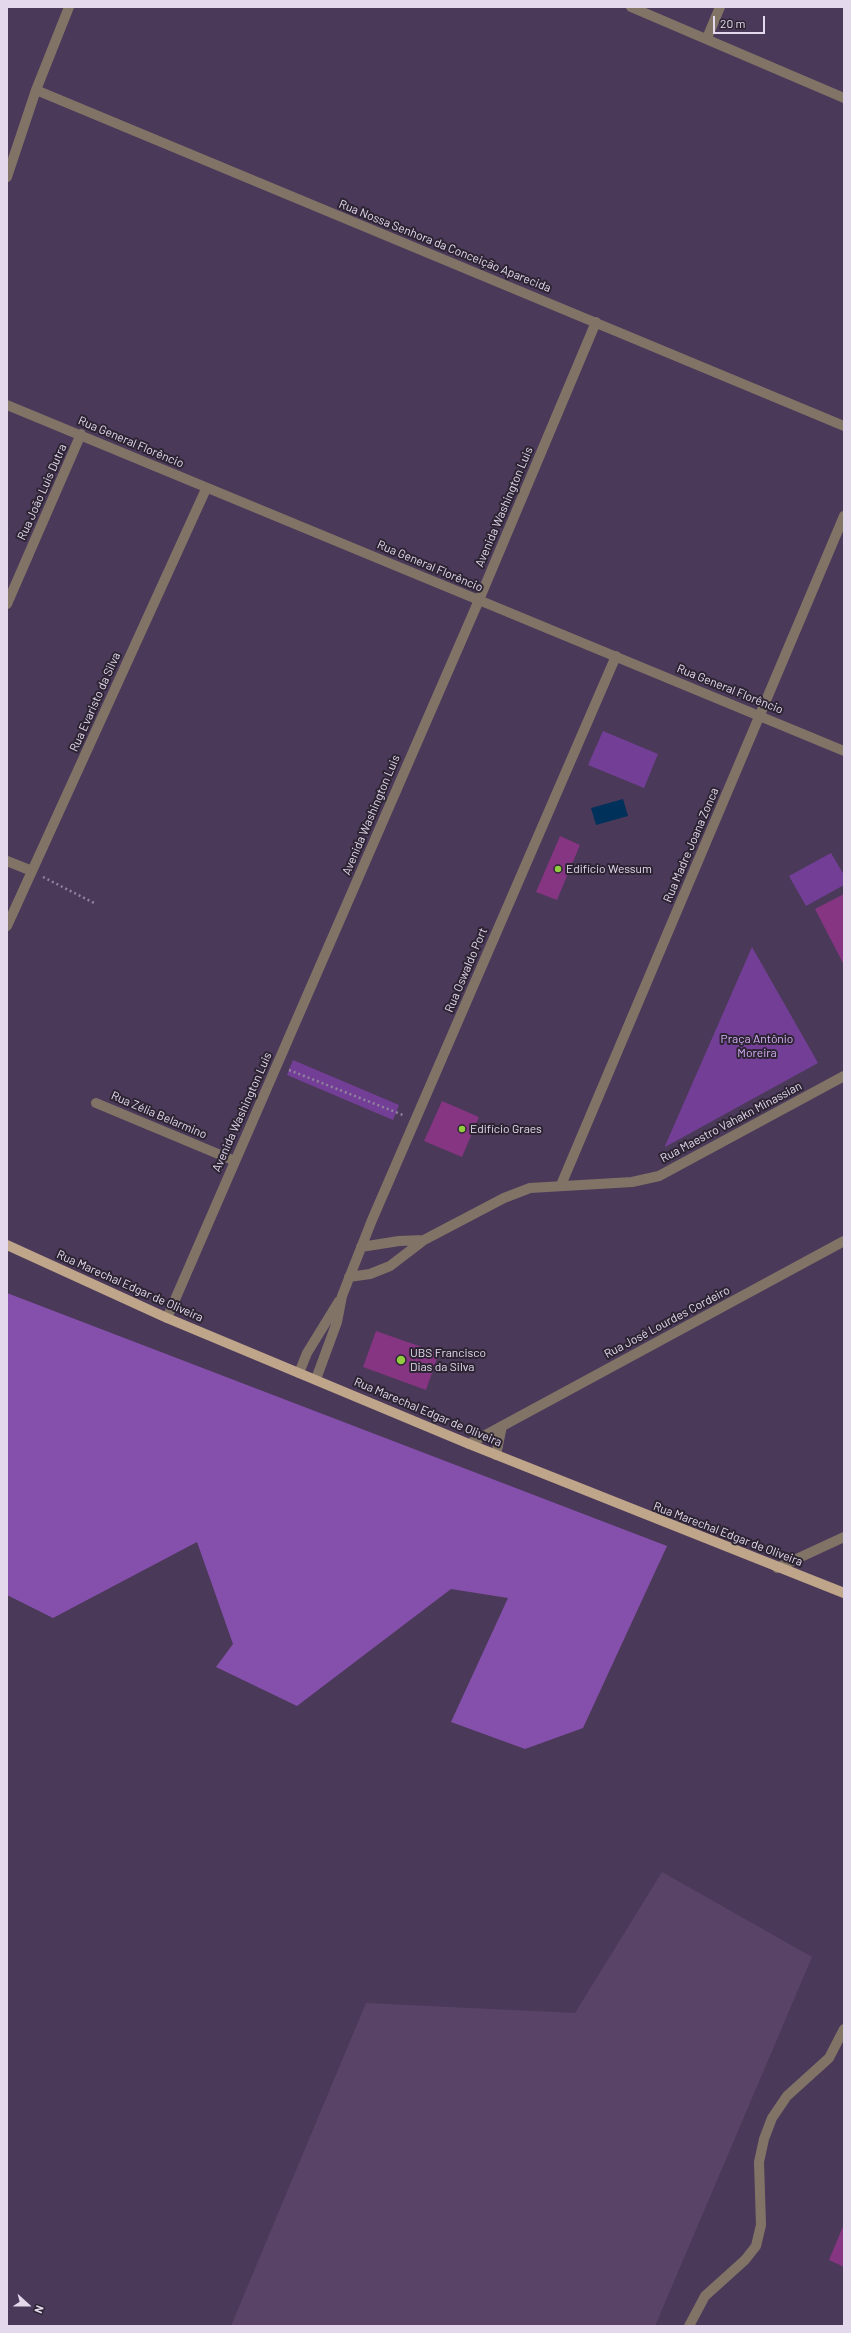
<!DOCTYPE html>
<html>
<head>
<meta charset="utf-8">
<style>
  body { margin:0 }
  #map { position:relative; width:851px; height:2333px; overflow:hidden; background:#4b3959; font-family:Barlow,sans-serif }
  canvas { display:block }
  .frame { position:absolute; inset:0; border:8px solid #e3d8ec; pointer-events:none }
  .north { position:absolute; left:8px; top:2285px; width:40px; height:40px; -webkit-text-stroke:3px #2c2433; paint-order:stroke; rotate:111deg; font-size:11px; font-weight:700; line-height:16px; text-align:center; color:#e3d8ec }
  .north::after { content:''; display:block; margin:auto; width:14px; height:18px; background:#e3d8ec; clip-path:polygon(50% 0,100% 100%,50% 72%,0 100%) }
  .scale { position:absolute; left:713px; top:16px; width:52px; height:18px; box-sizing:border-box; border:2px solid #e3d8ec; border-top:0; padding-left:5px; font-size:12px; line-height:14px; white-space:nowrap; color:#e3d8ec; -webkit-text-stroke:3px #2c2433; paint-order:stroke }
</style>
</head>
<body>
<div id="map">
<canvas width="851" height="2333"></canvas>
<div class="frame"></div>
<div class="north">N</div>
<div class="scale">20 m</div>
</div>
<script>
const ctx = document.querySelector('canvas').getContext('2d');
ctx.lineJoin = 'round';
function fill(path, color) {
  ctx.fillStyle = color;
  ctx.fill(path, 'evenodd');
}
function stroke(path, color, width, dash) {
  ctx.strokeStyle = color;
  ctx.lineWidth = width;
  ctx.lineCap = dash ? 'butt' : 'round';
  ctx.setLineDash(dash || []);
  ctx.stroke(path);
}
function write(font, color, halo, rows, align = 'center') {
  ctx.font = font + ' Barlow,sans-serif';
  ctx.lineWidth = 4;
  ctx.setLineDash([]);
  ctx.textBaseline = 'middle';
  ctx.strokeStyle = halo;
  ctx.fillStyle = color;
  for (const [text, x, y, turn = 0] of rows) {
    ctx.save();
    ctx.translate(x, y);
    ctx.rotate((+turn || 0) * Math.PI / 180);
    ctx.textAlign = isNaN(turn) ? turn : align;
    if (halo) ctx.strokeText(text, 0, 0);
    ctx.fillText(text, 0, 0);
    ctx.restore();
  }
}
fill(new Path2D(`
  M662,1872L812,1957L655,2326H231L366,2003L575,2013Z`), '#594468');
fill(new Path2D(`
  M603,731L658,754L644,788L588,765Z
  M831,853L844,875V885L806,906L789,876Z
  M752,947L818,1063L665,1147V1146Z
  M293,1060L399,1105L393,1120L287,1075Z`), '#733f96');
fill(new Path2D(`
  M7,1293L667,1546L583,1728L525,1749L451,1722L508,1598L451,1589L297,1706L216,1667L233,1644L197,1542L53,1618L7,1595Z`), '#8550ab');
fill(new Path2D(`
  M623,799L628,816L596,825L591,808Z`), '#00315a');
fill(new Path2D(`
  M560,836L580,845L557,900L536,892Z
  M844,894V965L815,909Z
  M442,1101L479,1117L462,1157L424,1141Z
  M376,1331L439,1353L426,1390L363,1367Z
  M844,2224V2267L829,2260Z`), '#853581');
stroke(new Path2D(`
  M43,877L94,903
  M289,1070L403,1115`), '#91829d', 2.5, [2, 3]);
stroke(new Path2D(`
  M631,7L844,98
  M707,38L720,7
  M36,90L844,426
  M7,177L36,90L69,7
  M7,405L844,751
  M7,604L81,434
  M7,861L32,871
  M7,926L206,489
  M96,1103L235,1161
  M561,1185L844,516
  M361,1247L399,1241L424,1240
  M349,1277L370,1274L390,1266L424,1240L504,1198L530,1188L632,1182L659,1176L844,1076
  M167,1318L479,600L596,322
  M299,1373L307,1353L339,1301
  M316,1379L337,1322L342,1296L372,1220L616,656
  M469,1444L844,1241
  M496,1455L502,1426
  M777,1568L844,1537
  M689,2326L705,2296L745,2260L756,2246L761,2225L759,2162L764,2139L772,2118L787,2096L829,2058L844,2029`), '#817467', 10);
stroke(new Path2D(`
  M7,1245L167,1318L469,1444L844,1593`), '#bfa589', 10);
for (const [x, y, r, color] of [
  [558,869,4,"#92cd3f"],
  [462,1129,4,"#92cd3f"],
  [401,1360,5,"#92cd3f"]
]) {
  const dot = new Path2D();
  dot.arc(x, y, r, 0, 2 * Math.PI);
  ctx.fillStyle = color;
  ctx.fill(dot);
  stroke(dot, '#2c2433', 1.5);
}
write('12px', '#e3d8ec', '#2c2433', [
  ["Rua Nossa Senhora da Conceição Aparecida",445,246,22],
  ["Rua General Florêncio",131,442,23],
  ["Rua João Luis Dutra",42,492,-66],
  ["Avenida Washington Luis",504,507,-67],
  ["Rua General Florêncio",430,566,23],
  ["Rua General Florêncio",730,689,22],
  ["Rua Evaristo da Silva",95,702,-66],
  ["Avenida Washington Luis",371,815,-67],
  ["Rua Madre Joana Zonca",691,845,-67],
  ["Rua Oswaldo Port",466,970,-67],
  ["Avenida Washington Luis",242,1112,-66],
  ["Rua Zélia Belarmino",159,1115,23],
  ["Rua Maestro Vahakn Minassian",731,1122,-28],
  ["Rua Marechal Edgar de Oliveira",130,1286,24],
  ["Rua José Lourdes Cordeiro",667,1322,-28],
  ["Rua Marechal Edgar de Oliveira",428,1412,23],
  ["Rua Marechal Edgar de Oliveira",728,1534,21]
]);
write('12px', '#e3d8ec', '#2c2433', [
  ["Edifício Wessum",566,869],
  ["Edifício Graes",470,1129],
  ["UBS Francisco",410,1353],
  ["Dias da Silva",410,1367]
], 'left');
write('12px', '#d7b0f6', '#2c2433', [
  ["Praça Antônio",757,1039],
  ["Moreira",757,1053]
]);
</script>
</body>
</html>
